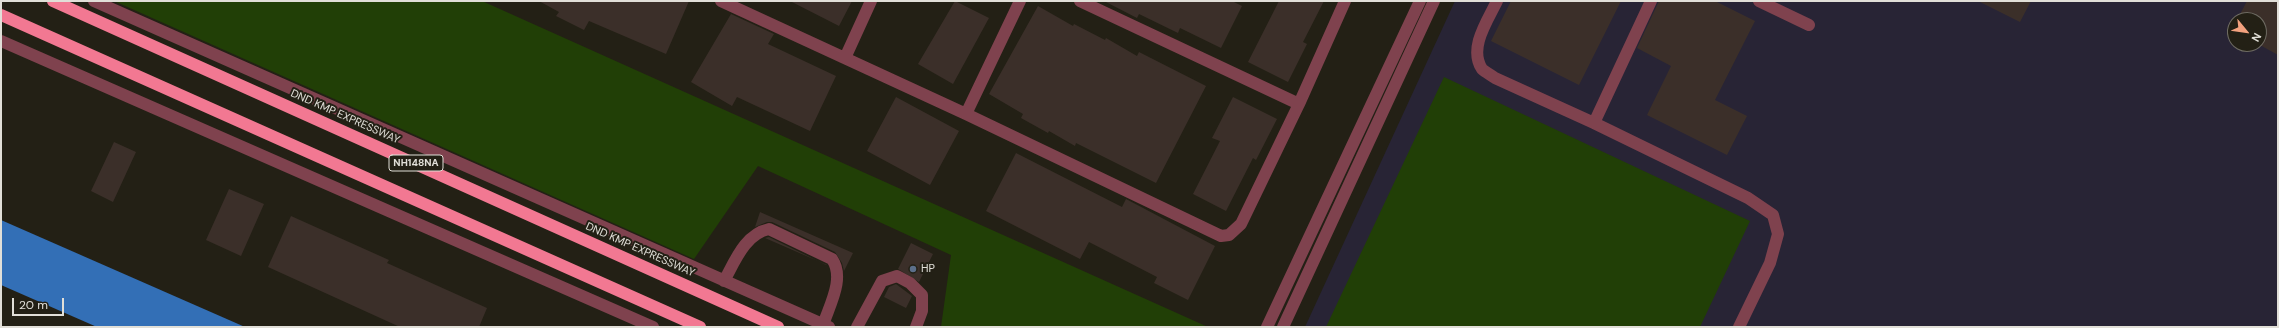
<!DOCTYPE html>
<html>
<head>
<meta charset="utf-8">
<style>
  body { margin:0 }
  #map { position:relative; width:2279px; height:328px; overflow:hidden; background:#232015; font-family:"DM Sans",sans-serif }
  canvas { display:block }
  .frame { position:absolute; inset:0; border:2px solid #e1dfd8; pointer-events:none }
  .north { position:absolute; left:2227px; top:12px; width:40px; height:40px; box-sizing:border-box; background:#232015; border:1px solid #6f6c63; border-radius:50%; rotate:119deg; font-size:11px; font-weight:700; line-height:16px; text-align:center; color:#e1dfd8 }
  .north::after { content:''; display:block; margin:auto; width:14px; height:18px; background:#f2a17e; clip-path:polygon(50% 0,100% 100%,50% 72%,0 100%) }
  .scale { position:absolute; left:12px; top:298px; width:52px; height:18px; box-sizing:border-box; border:2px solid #e1dfd8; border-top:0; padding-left:5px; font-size:12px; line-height:14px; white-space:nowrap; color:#e1dfd8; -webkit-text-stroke:3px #232015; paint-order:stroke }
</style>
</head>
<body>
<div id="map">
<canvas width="2279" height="328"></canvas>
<div class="frame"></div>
<div class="north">N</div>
<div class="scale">20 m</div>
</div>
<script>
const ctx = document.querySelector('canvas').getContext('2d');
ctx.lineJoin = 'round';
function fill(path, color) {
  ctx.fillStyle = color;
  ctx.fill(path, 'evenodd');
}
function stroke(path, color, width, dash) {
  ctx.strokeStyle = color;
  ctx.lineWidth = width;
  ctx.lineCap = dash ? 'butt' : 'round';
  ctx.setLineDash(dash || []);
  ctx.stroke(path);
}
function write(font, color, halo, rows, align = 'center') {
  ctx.font = font + ' "DM Sans",sans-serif';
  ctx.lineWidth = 4;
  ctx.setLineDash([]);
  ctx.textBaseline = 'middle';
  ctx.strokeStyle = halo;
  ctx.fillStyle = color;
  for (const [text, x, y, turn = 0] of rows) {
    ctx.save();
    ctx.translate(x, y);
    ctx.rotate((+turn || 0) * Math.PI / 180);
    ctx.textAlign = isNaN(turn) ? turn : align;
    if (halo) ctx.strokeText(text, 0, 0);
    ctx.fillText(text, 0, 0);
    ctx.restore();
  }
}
fill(new Path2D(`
  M1455,1H2278V327H1305ZM2235,20H2259V44H2235Z`), '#282435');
fill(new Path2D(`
  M114,1H482L1208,327H941L951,255L758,166L694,259Z
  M1444,77L1750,221L1700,327H1326Z`), '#213f06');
fill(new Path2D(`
  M1,220L245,327H97L1,285Z`), '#336fb6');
fill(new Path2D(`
  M539,1H689L666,54L589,21L584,30L556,16L559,12Z
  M790,1H852L839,26Z
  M955,1L989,18L953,84L918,64Z
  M1104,1H1232L1242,6L1221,48L1180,28L1178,33L1139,14L1137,18Z
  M1279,1H1324L1303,42L1307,44L1288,82L1248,62Z
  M1511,1H1621L1579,85L1491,41Z
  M1659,1H1715L1755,21L1715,100L1747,116L1727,155L1647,115L1671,66L1637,48Z
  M1978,1H2031L2020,22Z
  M2247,1H2278V55L2258,44L2259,20H2237Z
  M1038,6L1073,26L1074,24L1105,40L1106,38L1137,56L1139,52L1206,86L1156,183L1076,143L1075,146L1049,131L1048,133L1021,118L1023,114L989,94Z
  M731,14L774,34L768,44L836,76L810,131L737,97L732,106L691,82Z
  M896,97L959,131L930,185L867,151Z
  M1233,97L1277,119L1256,160L1253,158L1226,211L1193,194L1220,141L1212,138Z
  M114,142L136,152L113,202L91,191Z
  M1016,153L1122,207L1126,199L1215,246L1188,300L1154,283L1157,277L1089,242L1080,259L986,211Z
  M229,189L264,204L241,256L206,240Z
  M760,212L853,253L844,271L842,263L835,252L772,222H767L755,227Z
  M291,216L389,260L387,263L487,308L479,327H400L268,267Z
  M769,237L826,265H827L765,238Z
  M911,243L933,254L919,282L898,269Z
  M896,284L912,296L906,308L884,297L889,287Z`), '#3b2f29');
stroke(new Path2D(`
  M94,1L829,327
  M721,1L966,114L1221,236L1229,235L1241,224L1299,104L1345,1
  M1080,1L1299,104
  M1497,1C1488,20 1468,48 1482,69C1485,72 1491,75 1495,78L1594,123
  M1651,1L1594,123L1748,198L1773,215L1778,234L1770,263L1739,327
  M1759,1L1809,25
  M1,41L653,327
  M845,58L871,1
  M966,114L1020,1
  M724,281C735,261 745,234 769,229L832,259C845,278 830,304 823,325
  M857,327L882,281L897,276L910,283L922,295V311L916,327
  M1267,327L1420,1
  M1283,327L1434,1`), '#7f424e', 12);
stroke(new Path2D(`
  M53,1L778,327
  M1,15L700,327`), '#f27892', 12);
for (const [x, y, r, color] of [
  [913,269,4,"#5c6f8a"]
]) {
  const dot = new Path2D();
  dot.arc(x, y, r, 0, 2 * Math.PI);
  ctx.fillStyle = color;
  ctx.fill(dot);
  stroke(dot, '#232015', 1.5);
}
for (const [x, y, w] of [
  [416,163,54]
]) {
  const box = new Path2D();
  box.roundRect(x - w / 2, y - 8, w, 16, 3);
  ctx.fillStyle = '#232015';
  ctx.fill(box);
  stroke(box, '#e1dfd8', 1);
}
write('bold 10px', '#e1dfd8', null, [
  ["NH148NA",416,163]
]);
write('11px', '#e1dfd8', '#232015', [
  ["DND KMP EXPRESSWAY",345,117,24],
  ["DND KMP EXPRESSWAY",640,250,24]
]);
write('11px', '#e1dfd8', '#232015', [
  ["HP",921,269]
], 'left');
</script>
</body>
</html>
